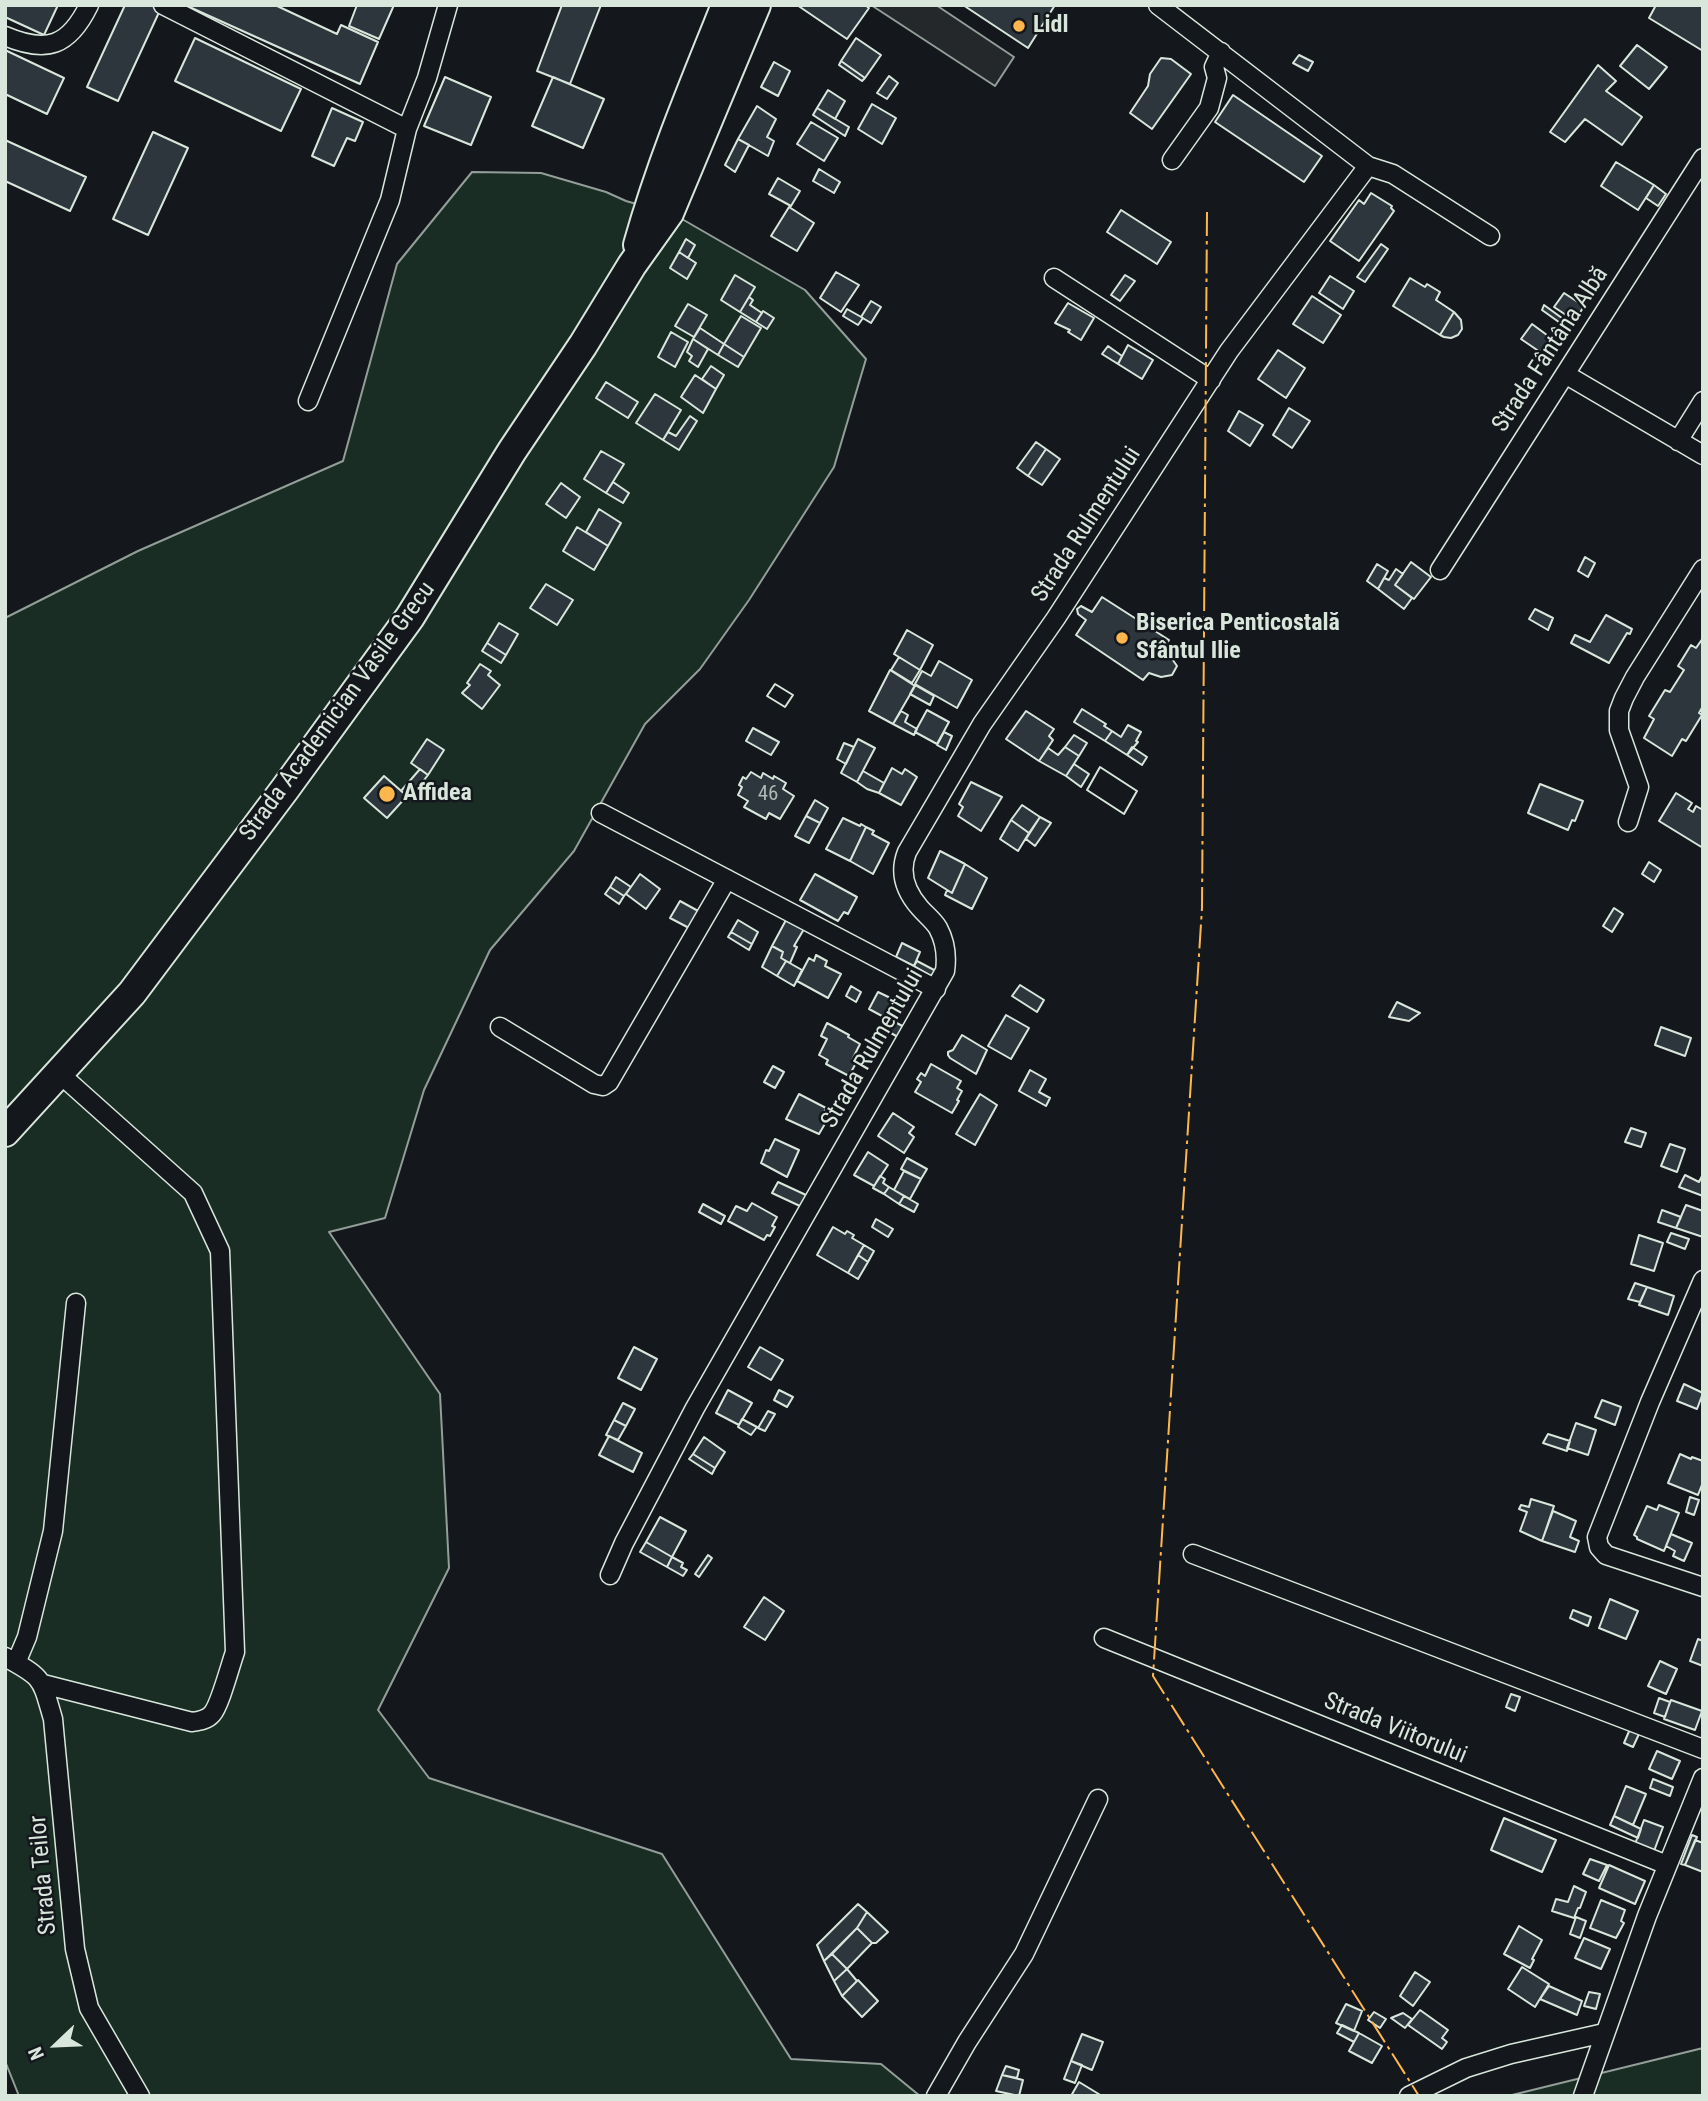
<!DOCTYPE html>
<html>
<head>
<meta charset="utf-8">
<style>
  body { margin:0 }
  #map { position:relative; width:1708px; height:2101px; overflow:hidden; background:#14181c; font-family:"Roboto Condensed",sans-serif }
  canvas { display:block }
  .frame { position:absolute; inset:0; border:7px solid #d8e6dc; pointer-events:none }
  .north { position:absolute; left:21px; top:2010px; width:70px; height:70px; -webkit-text-stroke:5px #14181c; paint-order:stroke; rotate:247deg; font-size:19px; font-weight:700; line-height:28px; text-align:center; color:#d8e6dc }
  .north::after { content:''; display:block; margin:auto; width:24px; height:32px; background:#d8e6dc; clip-path:polygon(50% 0,100% 100%,50% 72%,0 100%) }
</style>
</head>
<body>
<div id="map">
<canvas width="1708" height="2101"></canvas>
<div class="frame"></div>
<div class="north">N</div>
</div>
<script>
const ctx = document.querySelector('canvas').getContext('2d');
ctx.lineJoin = 'round';
function fill(path, color) {
  ctx.fillStyle = color;
  ctx.fill(path, 'evenodd');
}
function stroke(path, color, width, dash) {
  ctx.strokeStyle = color;
  ctx.lineWidth = width;
  ctx.lineCap = dash ? 'butt' : 'round';
  ctx.setLineDash(dash || []);
  ctx.stroke(path);
}
function write(font, color, halo, rows, align = 'center') {
  ctx.font = font + ' "Roboto Condensed",sans-serif';
  ctx.lineWidth = 5;
  ctx.setLineDash([]);
  ctx.textBaseline = 'middle';
  ctx.strokeStyle = halo;
  ctx.fillStyle = color;
  for (const [text, x, y, turn = 0] of rows) {
    ctx.save();
    ctx.translate(x, y);
    ctx.rotate((+turn || 0) * Math.PI / 180);
    ctx.textAlign = isNaN(turn) ? turn : align;
    if (halo) ctx.strokeText(text, 0, 0);
    ctx.fillText(text, 0, 0);
    ctx.restore();
  }
}
const green = new Path2D(`
  M472,172L541,173L606,192L626,201L675,215L805,290L866,359L834,467L749,600L700,669L645,724L574,851L490,950L424,1090L385,1218L329,1232L440,1394L449,1568L378,1710L429,1778L662,1854L791,2059L881,2064L920,2096H19L5,2061V618L138,551L343,461L397,264Z
  M1703,2048V2096H1508Z`);
fill(green, '#1a2d24');
stroke(green, '#939e99', 2);
const parking = new Path2D(`
  M871,5H936L1014,57L995,86Z`);
fill(parking, '#24282b');
stroke(parking, '#939e99', 2);
const building = new Path2D(`
  M5,5H58L44,35L5,17Z
  M125,5H154L161,8L118,101L87,87Z
  M185,5H275L337,34L341,25L378,42L360,84Z
  M357,5H394L379,39L349,26Z
  M562,5H601L570,84L537,71Z
  M797,5H865L869,8L847,39Z
  M963,5H1055L1028,48Z
  M1656,5H1703V51L1649,18Z
  M195,38L301,89L281,131L175,81Z
  M856,38L881,55L865,78L841,61Z
  M1637,45L1667,67L1649,89L1620,66Z
  M5,50L64,78L47,114L5,94Z
  M1299,55L1313,62L1308,71L1293,63Z
  M1161,58L1171,59L1191,74L1152,129L1130,113L1148,86L1150,74Z
  M841,61L865,78L862,81L839,65Z
  M774,62L790,71L778,96L761,87Z
  M1598,65L1616,81L1606,91L1642,117L1622,145L1585,119L1565,142L1550,132Z
  M889,76L898,83L887,99L877,93Z
  M445,77L491,97L471,145L424,126Z
  M553,77L604,99L583,148L532,126Z
  M828,90L845,101L835,119L817,108Z
  M1233,95L1322,156L1304,182L1215,122Z
  M872,104L896,118L882,144L858,129Z
  M757,106L776,119L767,137L774,141L768,156L738,139Z
  M332,108L363,122L355,141L347,138L334,166L312,156Z
  M817,108L849,127L845,136L813,115Z
  M811,122L838,138L824,161L797,144Z
  M153,132L188,148L148,235L113,219Z
  M738,139L749,145L735,172L725,165Z
  M5,140L86,177L70,211L5,181Z
  M1616,162L1654,185L1638,210L1601,186Z
  M819,169L840,182L834,193L813,181Z
  M778,178L800,191L791,206L769,194Z
  M1654,185L1666,194L1658,206L1646,198Z
  M1371,193L1392,206L1391,208L1394,211L1359,261L1330,241L1359,200L1364,204Z
  M789,207L814,223L797,251L771,236Z
  M1121,210L1171,242L1157,264L1107,232Z
  M686,239L695,245L688,258L679,252Z
  M1381,244L1388,249L1365,282L1357,277Z
  M679,252L696,263L687,279L670,268Z
  M836,272L859,285L841,312L820,298Z
  M735,275L755,287L740,312L721,300Z
  M1125,275L1135,281L1120,301L1111,295Z
  M1330,276L1354,291L1343,309L1319,293Z
  M1410,278L1425,287L1427,284L1440,292L1436,300L1454,312L1440,335L1393,306Z
  M1564,293L1584,306L1575,321L1554,307Z
  M1312,296L1341,315L1323,343L1293,324Z
  M749,297L753,300L750,305L762,313L756,322L740,312Z
  M871,301L881,307L871,323L861,317Z
  M1068,303L1094,318L1081,340L1068,332L1070,330L1055,323Z
  M688,304L707,315L694,337L675,326Z
  M1544,305L1566,321L1563,325L1542,310Z
  M847,309L863,318L858,325L843,316Z
  M763,311L774,318L767,329L756,322Z
  M1454,312L1461,320L1462,329L1458,335L1451,338L1444,337L1440,335Z
  M741,316L761,328L744,357L724,344Z
  M1532,324L1551,338L1540,352L1521,339Z
  M700,328L724,344L718,355L693,339Z
  M671,332L688,342L675,367L658,357Z
  M693,339L708,349L698,367L689,361L692,356L687,352Z
  M724,344L744,357L738,367L718,355Z
  M1128,345L1153,360L1142,379L1118,364Z
  M1108,346L1122,356L1118,364L1102,354Z
  M1278,350L1305,368L1286,398L1258,379Z
  M711,366L724,375L716,389L702,379Z
  M695,375L716,389L703,413L681,397Z
  M606,382L638,402L628,418L596,398Z
  M655,394L681,410L663,440L636,423Z
  M1289,408L1310,421L1292,448L1273,435Z
  M1239,411L1263,425L1250,446L1228,431Z
  M690,416L697,421L679,450L663,440L668,432L676,436Z
  M1036,442L1046,449L1028,476L1017,468Z
  M1046,449L1060,459L1042,485L1028,476Z
  M601,451L624,464L606,493L584,479Z
  M613,482L629,493L623,503L606,493Z
  M561,483L580,497L566,518L546,504Z
  M599,509L621,523L608,546L586,532Z
  M577,527L608,546L594,570L563,551Z
  M1585,557L1595,563L1588,577L1578,571Z
  M1411,562L1431,577L1414,599L1395,585Z
  M1377,564L1388,571L1378,589L1367,581Z
  M1396,569L1403,574L1395,585L1412,598L1404,609L1378,589L1384,578L1389,580Z
  M546,584L573,600L557,625L530,608Z
  M1102,597L1169,640L1163,650L1170,656L1177,666L1172,675L1161,677L1149,673L1143,680L1076,635L1086,620L1078,614L1077,609L1081,606L1092,612Z
  M1535,609L1553,618L1548,630L1529,619Z
  M1606,615L1632,629L1630,634L1627,633L1609,663L1571,643L1575,635L1590,642Z
  M499,623L518,634L506,655L487,643Z
  M907,630L933,645L920,670L894,654Z
  M1703,638V706L1699,713L1702,715L1686,741L1682,739L1672,756L1644,738L1654,719L1649,716L1665,690L1670,692L1684,670L1678,666L1691,645L1696,648Z
  M487,643L506,655L501,663L482,651Z
  M899,657L920,670L912,683L891,670Z
  M939,661L972,680L957,708L915,684L922,671L931,676Z
  M480,664L491,671L488,675L500,685L482,709L462,693L470,685L467,683Z
  M890,670L915,686L893,724L869,711Z
  M775,684L793,695L785,707L767,696Z
  M775,684L793,695L785,707L767,696Z
  M915,685L934,696L930,705L910,694Z
  M1082,709L1106,724L1104,726L1112,731L1105,741L1074,722Z
  M927,710L949,722L937,744L915,732Z
  M901,711L908,715L905,722L917,729L914,735L893,724Z
  M1026,711L1054,729L1049,736L1053,740L1039,761L1006,739Z
  M1128,725L1141,732L1136,741L1138,742L1127,755L1105,741L1112,731L1121,737Z
  M753,728L779,742L771,755L746,741Z
  M944,732L952,736L946,750L937,745Z
  M1074,735L1087,743L1079,756L1065,747Z
  M427,739L444,750L428,775L411,763Z
  M858,739L875,748L857,782L841,773Z
  M844,743L854,747L846,764L837,759Z
  M1065,747L1079,756L1066,776L1039,761L1048,748L1058,755Z
  M1132,747L1147,757L1142,765L1127,755Z
  M1074,764L1089,774L1081,787L1066,776Z
  M1100,767L1137,791L1124,814L1087,790Z
  M1100,767L1137,791L1124,814L1087,790Z
  M892,768L902,774L905,769L917,777L901,805L879,793Z
  M420,769L428,775L410,798L401,791Z
  M863,771L884,783L879,793L867,789L857,782Z
  M751,772L761,778L763,773L773,779L774,776L786,783L783,789L794,796L780,819L769,813L766,819L744,807L748,801L738,795L742,787L739,785L743,777L746,779Z
  M384,776L407,796L387,818L364,798Z
  M971,782L1002,797L981,831L958,816L963,807L959,804Z
  M1540,784L1583,801L1575,821L1572,820L1568,830L1528,813Z
  M1676,793L1692,803L1688,809L1693,812L1696,806L1703,810V848L1659,821Z
  M815,800L828,808L820,823L806,816Z
  M1022,805L1040,817L1029,833L1011,820Z
  M806,816L820,823L809,843L795,836Z
  M1040,817L1051,823L1035,846L1026,839Z
  M843,818L860,826L861,824L866,827L850,861L826,849Z
  M1011,820L1029,833L1018,851L1000,839Z
  M866,827L874,831L872,834L889,843L873,874L850,861Z
  M940,851L965,864L952,893L928,878Z
  M1649,862L1661,870L1654,882L1642,874Z
  M965,864L987,878L972,909L945,895L947,890L952,893Z
  M640,874L660,889L646,909L626,894Z
  M815,874L857,897L848,914L844,912L838,921L800,900Z
  M616,877L631,887L624,896L610,887Z
  M610,887L624,896L619,904L605,894Z
  M680,901L700,912L691,929L670,918Z
  M1614,908L1623,914L1612,932L1603,926Z
  M738,920L758,932L752,944L731,932Z
  M786,920L804,929L794,946L797,947L790,963L781,958L783,952L772,946Z
  M731,932L752,944L749,950L728,937Z
  M902,943L920,952L914,966L896,957Z
  M772,946L783,952L781,958L786,961L777,976L762,967Z
  M816,955L827,961L825,966L841,974L828,998L797,981L809,958L814,961Z
  M786,961L802,970L794,986L777,976Z
  M917,961L936,971L933,977L914,966Z
  M1020,985L1044,1000L1037,1012L1012,996Z
  M851,986L861,992L856,1002L846,996Z
  M878,992L905,1005L895,1023L869,1009Z
  M1397,1002L1420,1013L1409,1021L1389,1017Z
  M1006,1015L1029,1028L1011,1059L988,1046Z
  M893,1021L906,1028L900,1038L887,1031Z
  M827,1023L849,1035L848,1037L860,1044L852,1060L856,1063L849,1076L826,1064L828,1060L819,1055L827,1039L821,1036Z
  M1661,1027L1691,1038L1685,1056L1655,1045Z
  M962,1035L987,1050L976,1074L950,1058L948,1055V1052L953,1050Z
  M931,1064L961,1081L957,1088L962,1091L957,1100L959,1101L952,1113L915,1092L921,1082L917,1079L921,1073L925,1076Z
  M773,1066L784,1072L775,1088L764,1082Z
  M1030,1070L1046,1079L1039,1092L1050,1098L1046,1106L1019,1091Z
  M799,1094L826,1108L821,1119L826,1122L819,1134L786,1119Z
  M980,1094L997,1105L975,1145L956,1134Z
  M893,1113L914,1127L909,1133L914,1137L904,1153L878,1136Z
  M1631,1128L1646,1133L1641,1147L1625,1142Z
  M775,1139L799,1150L787,1177L761,1163L766,1150L769,1151Z
  M1670,1144L1685,1149L1677,1172L1661,1166Z
  M868,1152L888,1165L874,1186L854,1175Z
  M907,1158L927,1169L921,1179L901,1169Z
  M904,1171L921,1179L910,1199L894,1190Z
  M1703,1174V1196L1679,1187L1685,1175L1699,1182Z
  M880,1176L885,1179L883,1183L889,1187L884,1194L873,1188Z
  M778,1182L806,1195L802,1207L772,1193Z
  M889,1187L904,1196L899,1204L884,1194Z
  M904,1196L918,1204L914,1212L899,1204Z
  M752,1203L777,1217L772,1226L775,1227L770,1236L767,1235L764,1240L728,1221L736,1206L747,1211Z
  M703,1204L725,1216L721,1224L699,1212Z
  M1686,1205L1703,1211V1237L1676,1228Z
  M1662,1210L1681,1217L1676,1228L1658,1222Z
  M876,1219L893,1229L888,1237L872,1227Z
  M833,1227L845,1234L847,1231L854,1235L852,1238L864,1245L848,1273L817,1255Z
  M1671,1233L1689,1239L1685,1249L1667,1242Z
  M1639,1235L1663,1243L1654,1271L1631,1264Z
  M864,1245L874,1251L868,1262L858,1255Z
  M858,1255L868,1262L858,1279L848,1273Z
  M1635,1283L1647,1287L1640,1302L1628,1299Z
  M1647,1287L1674,1296L1668,1315L1639,1305Z
  M634,1347L657,1359L641,1390L618,1378Z
  M760,1347L783,1360L771,1380L748,1367Z
  M1684,1384L1703,1393L1697,1409L1677,1401Z
  M728,1390L752,1403L739,1425L716,1413Z
  M779,1390L793,1397L787,1407L774,1400Z
  M1602,1400L1621,1407L1615,1425L1595,1417Z
  M623,1403L635,1409L626,1426L614,1420Z
  M768,1411L775,1414L765,1431L758,1428Z
  M742,1419L757,1427L751,1435L738,1427Z
  M614,1420L626,1426L618,1440L606,1435Z
  M1576,1423L1596,1430L1588,1455L1567,1448Z
  M1548,1434L1570,1441L1567,1451L1543,1443Z
  M609,1436L642,1453L633,1472L599,1455Z
  M704,1437L725,1452L715,1468L693,1454Z
  M693,1454L715,1468L712,1474L689,1459Z
  M1680,1454L1691,1459L1692,1457L1703,1461V1482L1698,1495L1668,1483Z
  M1690,1497L1699,1500L1694,1515L1686,1512Z
  M1531,1499L1554,1506L1542,1541L1520,1531L1527,1512L1519,1509L1521,1505L1529,1507Z
  M1659,1505L1679,1513L1664,1551L1637,1539V1537L1634,1535L1647,1506L1657,1510Z
  M1553,1511L1576,1521L1570,1537L1579,1541L1575,1552L1542,1541Z
  M660,1517L686,1531L672,1557L646,1542Z
  M1671,1534L1692,1543L1684,1561L1673,1556L1675,1551L1666,1546Z
  M646,1542L672,1557L667,1567L640,1552Z
  M708,1555L712,1558L699,1577L695,1574Z
  M672,1557L683,1563L681,1567L687,1570L683,1576L667,1567Z
  M764,1597L784,1611L765,1640L744,1627Z
  M1610,1599L1638,1611L1626,1639L1599,1628Z
  M1573,1610L1591,1617L1588,1626L1570,1618Z
  M1698,1639L1703,1641V1666L1690,1661Z
  M1660,1661L1677,1669L1666,1694L1648,1686Z
  M1511,1694L1520,1697L1515,1711L1506,1707Z
  M1659,1698L1670,1702L1665,1717L1654,1713Z
  M1671,1700L1702,1711L1695,1730L1664,1719Z
  M1630,1729L1639,1734L1633,1747L1624,1743Z
  M1657,1751L1680,1761L1672,1779L1649,1769Z
  M1653,1779L1673,1787L1670,1796L1650,1788Z
  M1626,1786L1646,1794L1633,1825L1614,1816Z
  M1614,1816L1641,1829L1638,1838L1610,1825Z
  M1504,1818L1556,1840L1542,1872L1491,1850Z
  M1644,1820L1663,1827L1654,1851L1635,1844Z
  M1692,1835L1697,1837L1685,1865L1681,1864Z
  M1695,1840L1703,1843V1872L1685,1865Z
  M1590,1859L1607,1865L1599,1881L1583,1874Z
  M1609,1865L1645,1881L1635,1904L1599,1888Z
  M1574,1886L1586,1892L1580,1908H1578L1574,1918L1552,1911L1556,1899L1568,1902Z
  M1601,1900L1625,1910L1621,1921L1624,1923L1616,1938L1590,1928Z
  M858,1904L867,1912L857,1928L824,1961L817,1945Z
  M867,1912L888,1932L876,1943H872L857,1928Z
  M1576,1917L1586,1921L1580,1938L1570,1934Z
  M1519,1926L1542,1940L1532,1959L1534,1960L1530,1968L1504,1954Z
  M857,1928L872,1943L847,1969L832,1954Z
  M1584,1938L1610,1949L1601,1969L1575,1958Z
  M832,1954L847,1969L834,1981L824,1961Z
  M1522,1967L1549,1984L1535,2007L1508,1989Z
  M847,1969L857,1981L842,1996L834,1981Z
  M1415,1972L1430,1982L1413,2006L1400,1996Z
  M858,1980L878,2001L862,2017L842,1996Z
  M1549,1986L1582,2001L1577,2015L1540,1999Z
  M1589,1992L1600,1994L1596,2009L1584,2006Z
  M1346,2004L1362,2011L1354,2031L1336,2023Z
  M1420,2010L1448,2030L1442,2038L1447,2042L1442,2049L1408,2025Z
  M1374,2012L1386,2019L1380,2028L1368,2020Z
  M1403,2013L1412,2019L1405,2028L1391,2018Z
  M1342,2025L1359,2033L1354,2042L1337,2033Z
  M1359,2033L1382,2046L1372,2063L1349,2051Z
  M1082,2034L1103,2042L1092,2070L1071,2061Z
  M1071,2061L1082,2065L1075,2083L1064,2079Z
  M1006,2066L1019,2070L1017,2078L1002,2075Z
  M1002,2075L1023,2080L1019,2096L996,2091Z
  M1079,2082L1102,2096H1071Z`);
fill(building, '#2c363c');
stroke(building, '#d8e6dc', 2);
const minor = new Path2D(`
  M163,5L407,129
  M1158,5L1368,166L1393,174L1490,236
  M5,36C47,54 69,46 89,5
  M1172,160L1209,108L1217,78L1214,67L1221,52
  M1054,278L1211,380
  M1565,374L1703,455
  M308,401L390,200L407,129L427,78L448,5
  M1678,441L1703,401
  M1440,570L1703,158
  M601,813L936,989
  M1628,822L1639,787L1619,730V711L1624,698L1635,677L1703,569
  M500,1027L594,1084L603,1086L609,1082L727,879
  M1703,1280L1650,1402L1597,1537L1599,1547L1606,1555L1703,1587
  M1193,1554L1703,1749
  M610,1575L624,1543L695,1408L945,971C947,957 945,941 938,928C933,920 926,915 920,908C905,891 899,872 907,852L982,724L1056,618L1229,351L1368,166
  M1104,1638L1667,1865
  M5,1657C44,1678 41,1678 53,1719L75,1949L89,2008L140,2096
  M16,1663L27,1637L53,1531L76,1303
  M43,1684L192,1722C199,1721 207,1720 212,1714C220,1705 230,1666 235,1652L220,1251L193,1193L60,1074
  M936,2096L967,2042L1024,1954L1098,1799
  M1409,2096L1466,2068L1511,2054L1604,2033
  M1583,2096L1647,1916L1703,1778`);
const primary = new Path2D(`
  M638,245C661,163 694,84 726,5
  M5,1132L132,993L285,789L410,617L512,451L583,345L632,265L669,213L756,5`);
stroke(minor, '#d8e6dc', 21);
stroke(primary, '#d8e6dc', 32);
stroke(minor, '#14181c', 18);
stroke(primary, '#14181c', 28);
stroke(new Path2D(`
  M1207,212L1202,908L1153,1676L1419,2096`), '#ffb74d', 2, [24, 5, 3.5, 5]);
for (const [x, y, r, color] of [
  [1019,26,7,"#ffb74d"],
  [1122,638,7,"#ffb74d"],
  [387,794,9,"#ffb74d"]
]) {
  const dot = new Path2D();
  dot.arc(x, y, r, 0, 2 * Math.PI);
  ctx.fillStyle = color;
  ctx.fill(dot);
  stroke(dot, '#14181c', 2.5);
}
write('21px', '#adbab4', null, [
  ["46",768,795]
]);
write('bold 24px', '#d8e6dc', '#14181c', [
  ["Lidl",1033,26],
  ["Biserica Penticostală",1136,624],
  ["Sfântul Ilie",1136,652],
  ["Affidea",403,794]
], 'left');
write('24px', '#d8e6dc', '#14181c', [
  ["Strada Fântâna Albă",1551,350,-57],
  ["Strada Rulmentului",1087,525,-57],
  ["Strada Academician Vasile Grecu",338,712,-54],
  ["Strada Rulmentului",873,1049,-60],
  ["Strada Viitorului",1395,1729,22],
  ["Strada Teilor",44,1875,-95]
]);
</script>
</body>
</html>
